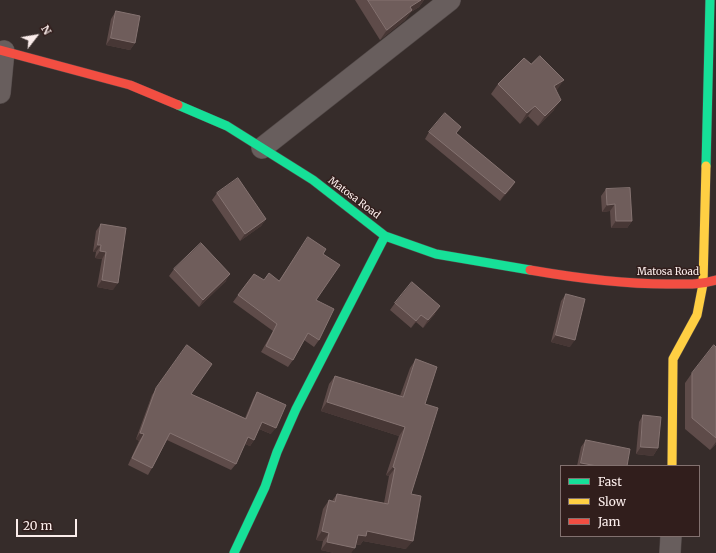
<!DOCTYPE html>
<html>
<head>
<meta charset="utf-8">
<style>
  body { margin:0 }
  #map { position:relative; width:716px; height:553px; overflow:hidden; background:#362c2a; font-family:Merriweather,serif }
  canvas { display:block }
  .legend { position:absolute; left:560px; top:465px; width:140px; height:72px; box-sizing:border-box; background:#311e1c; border:1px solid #82716f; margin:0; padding:5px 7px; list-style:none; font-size:12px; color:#fbedeb }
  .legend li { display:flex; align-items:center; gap:8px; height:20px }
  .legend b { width:20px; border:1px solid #82716f }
  .north { position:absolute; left:16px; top:16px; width:40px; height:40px; -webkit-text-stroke:3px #311e1c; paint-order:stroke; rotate:59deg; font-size:11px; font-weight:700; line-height:16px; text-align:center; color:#fbedeb }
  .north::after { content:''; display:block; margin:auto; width:14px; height:18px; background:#fbedeb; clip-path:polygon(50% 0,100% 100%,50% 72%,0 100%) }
  .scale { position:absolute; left:16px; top:519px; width:61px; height:18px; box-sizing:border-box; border:2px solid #fbedeb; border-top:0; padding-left:5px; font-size:12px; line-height:14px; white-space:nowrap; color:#fbedeb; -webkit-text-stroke:3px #311e1c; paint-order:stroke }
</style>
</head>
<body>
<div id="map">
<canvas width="716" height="553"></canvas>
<ul class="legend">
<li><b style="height:5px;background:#16e098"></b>Fast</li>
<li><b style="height:5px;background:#ffcf43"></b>Slow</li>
<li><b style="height:5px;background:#f24e42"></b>Jam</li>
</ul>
<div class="north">N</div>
<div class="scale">20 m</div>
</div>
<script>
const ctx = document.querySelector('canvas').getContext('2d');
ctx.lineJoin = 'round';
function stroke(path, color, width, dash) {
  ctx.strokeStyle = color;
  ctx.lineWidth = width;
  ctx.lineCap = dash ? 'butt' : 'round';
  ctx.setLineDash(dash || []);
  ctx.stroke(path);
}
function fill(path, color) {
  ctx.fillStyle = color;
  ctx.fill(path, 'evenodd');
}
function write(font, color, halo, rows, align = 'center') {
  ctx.font = font + ' Merriweather,serif';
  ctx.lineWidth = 3;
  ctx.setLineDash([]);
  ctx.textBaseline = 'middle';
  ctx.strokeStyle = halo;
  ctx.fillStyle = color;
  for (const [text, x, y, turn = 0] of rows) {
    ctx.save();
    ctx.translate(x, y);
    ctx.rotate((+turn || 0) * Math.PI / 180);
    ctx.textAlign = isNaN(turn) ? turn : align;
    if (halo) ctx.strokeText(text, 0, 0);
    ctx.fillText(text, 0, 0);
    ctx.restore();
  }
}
const street = new Path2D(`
  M0,93L4,51
  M262,148L450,0
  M670,553L671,536`);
const fast = new Path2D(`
  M178,105L227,126L313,180L385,236L436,254L530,270
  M706,166L710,0
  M234,553L265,487L277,452L296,409L385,236`);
const slow = new Path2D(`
  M672,466L673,359L697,315L703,284L706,166`);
const jam = new Path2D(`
  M0,50L130,85L178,105
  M530,270C576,278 621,284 667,284C684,284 700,285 716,280`);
stroke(street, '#514847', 22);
stroke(fast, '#514847', 10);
stroke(slow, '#514847', 10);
stroke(jam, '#514847', 10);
stroke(street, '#685e5d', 21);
stroke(fast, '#16e098', 9);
stroke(slow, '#ffcf43', 9);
stroke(jam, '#f24e42', 9);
fill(new Path2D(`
  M355,0H424L419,7L411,12L405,20L380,40Z
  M116,11L135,43L130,50L106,45L111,19Z
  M498,84L557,90L556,91L554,110L538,126L528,116L520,124L491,94Z
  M461,127L456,133L515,182L500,201L425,139L429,132Z
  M606,189L632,221L627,228H611L610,211L602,212L601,196Z
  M217,193L266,219L261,226L240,241L212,200Z
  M101,224L126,228L113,290L97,287L102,259L95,258L96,252H93L96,231Z
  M323,254L316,300L319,340L314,347L304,340L293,360L288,367L261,352L273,331L233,302L238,295L264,280H279Z
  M174,269L226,281L199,307L169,276Z
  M566,294L570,347L551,342L561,301Z
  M395,303L435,314L423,328L416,322L411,328L390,310Z
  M187,345L191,394L245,418L253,399L257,392L271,434L259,429L254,440L250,446L245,444L236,464L231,470L167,440L152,468L148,475L128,465L139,441L136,439L152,395Z
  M716,347V444L710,450L685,429V383L692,373Z
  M416,359L425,404L411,494L406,549L363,541L360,545L355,544L351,553H334L321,550L323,541L316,540L323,509L329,500L332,501L337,494L384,503L389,476L386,475L399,436L321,411L329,384L335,376L400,396L410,368Z
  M643,415L658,448L653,456L636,454L639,422Z
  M586,440L627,466H577L581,447Z`), '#5e4b49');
fill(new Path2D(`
  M421,0H424L419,7L411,12L405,20L380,40L387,30L410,7Z
  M111,38L135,43L130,50L106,45Z
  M564,80L557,90L546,96L554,86Z
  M561,100L554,110L538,126L545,116Z
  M535,106L528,116L520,124L527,113Z
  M515,182L511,189L500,201L505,194Z
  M615,204L610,211L602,212L607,205Z
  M266,219L261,226L240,241L245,234Z
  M616,221H632L627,228H611Z
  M98,245H101L96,252H93Z
  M100,251L106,252L102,259L95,258Z
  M230,274L226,281L199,307L203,300Z
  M102,280L118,283L113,290L97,287Z
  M440,306L435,314L423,328L428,320Z
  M421,315L416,322L411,328L416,321Z
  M556,335L575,340L570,347L551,342Z
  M327,402L405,427L399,436L321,411Z
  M262,422L276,428L271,434L257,428Z
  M140,433L144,434L139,441L136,439Z
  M248,437L254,440L250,446L243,443Z
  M716,442V444L710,450Z
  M641,447L658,448L653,456L636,454Z
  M581,463L597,466H579Z
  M393,467L395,468L389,476L386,475Z
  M322,531L329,533L323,541L316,540Z
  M367,531L413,541L406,549L363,541L360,545L352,543L358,535Z
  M327,542L355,548L351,553H334L321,550Z`), '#473735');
const building = new Path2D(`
  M368,0H421L410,7L412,10L387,30Z
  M116,11L140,16L135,43L111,38Z
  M540,56L564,80L554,86L561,100L545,116L535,106L527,113L498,84L524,58L531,64Z
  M445,113L461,127L456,133L515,182L505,194L429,132Z
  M238,178L266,219L245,234L217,193Z
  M630,188L632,221H616L615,204L607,205L606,189Z
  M101,224L126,228L118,283L102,280L106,252L100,251L101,245H98Z
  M308,237L326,249L323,254L340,265L316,300L334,309L319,340L308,333L293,360L266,346L277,324L238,295L254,274L264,280L269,273L279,281Z
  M201,243L230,274L203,300L174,269Z
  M412,282L440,306L428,320L421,315L416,321L395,303Z
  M566,294L585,299L575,340L556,335Z
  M187,345L212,364L191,394L246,419L257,392L286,405L276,428L262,422L254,440L248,437L236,464L170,433L152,468L132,458L144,434L140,433L156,388Z
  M714,345L716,347V438L692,418V373Z
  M416,359L437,367L425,404L438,408L411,494L421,496L413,541L367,531L366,536L358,535L355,548L327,542L329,533L322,531L329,500L335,502L337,494L388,504L395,468L393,467L405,427L327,402L335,376L403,397Z
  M643,415L661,417L658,448L641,447Z
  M586,440L630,449L627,466H597L581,463Z`);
fill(building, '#6f5d5b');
stroke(building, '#857371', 1);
write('10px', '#fbedeb', '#311e1c', [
  ["Matosa Road",354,198,37],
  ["Matosa Road",668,272]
]);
</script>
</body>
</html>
